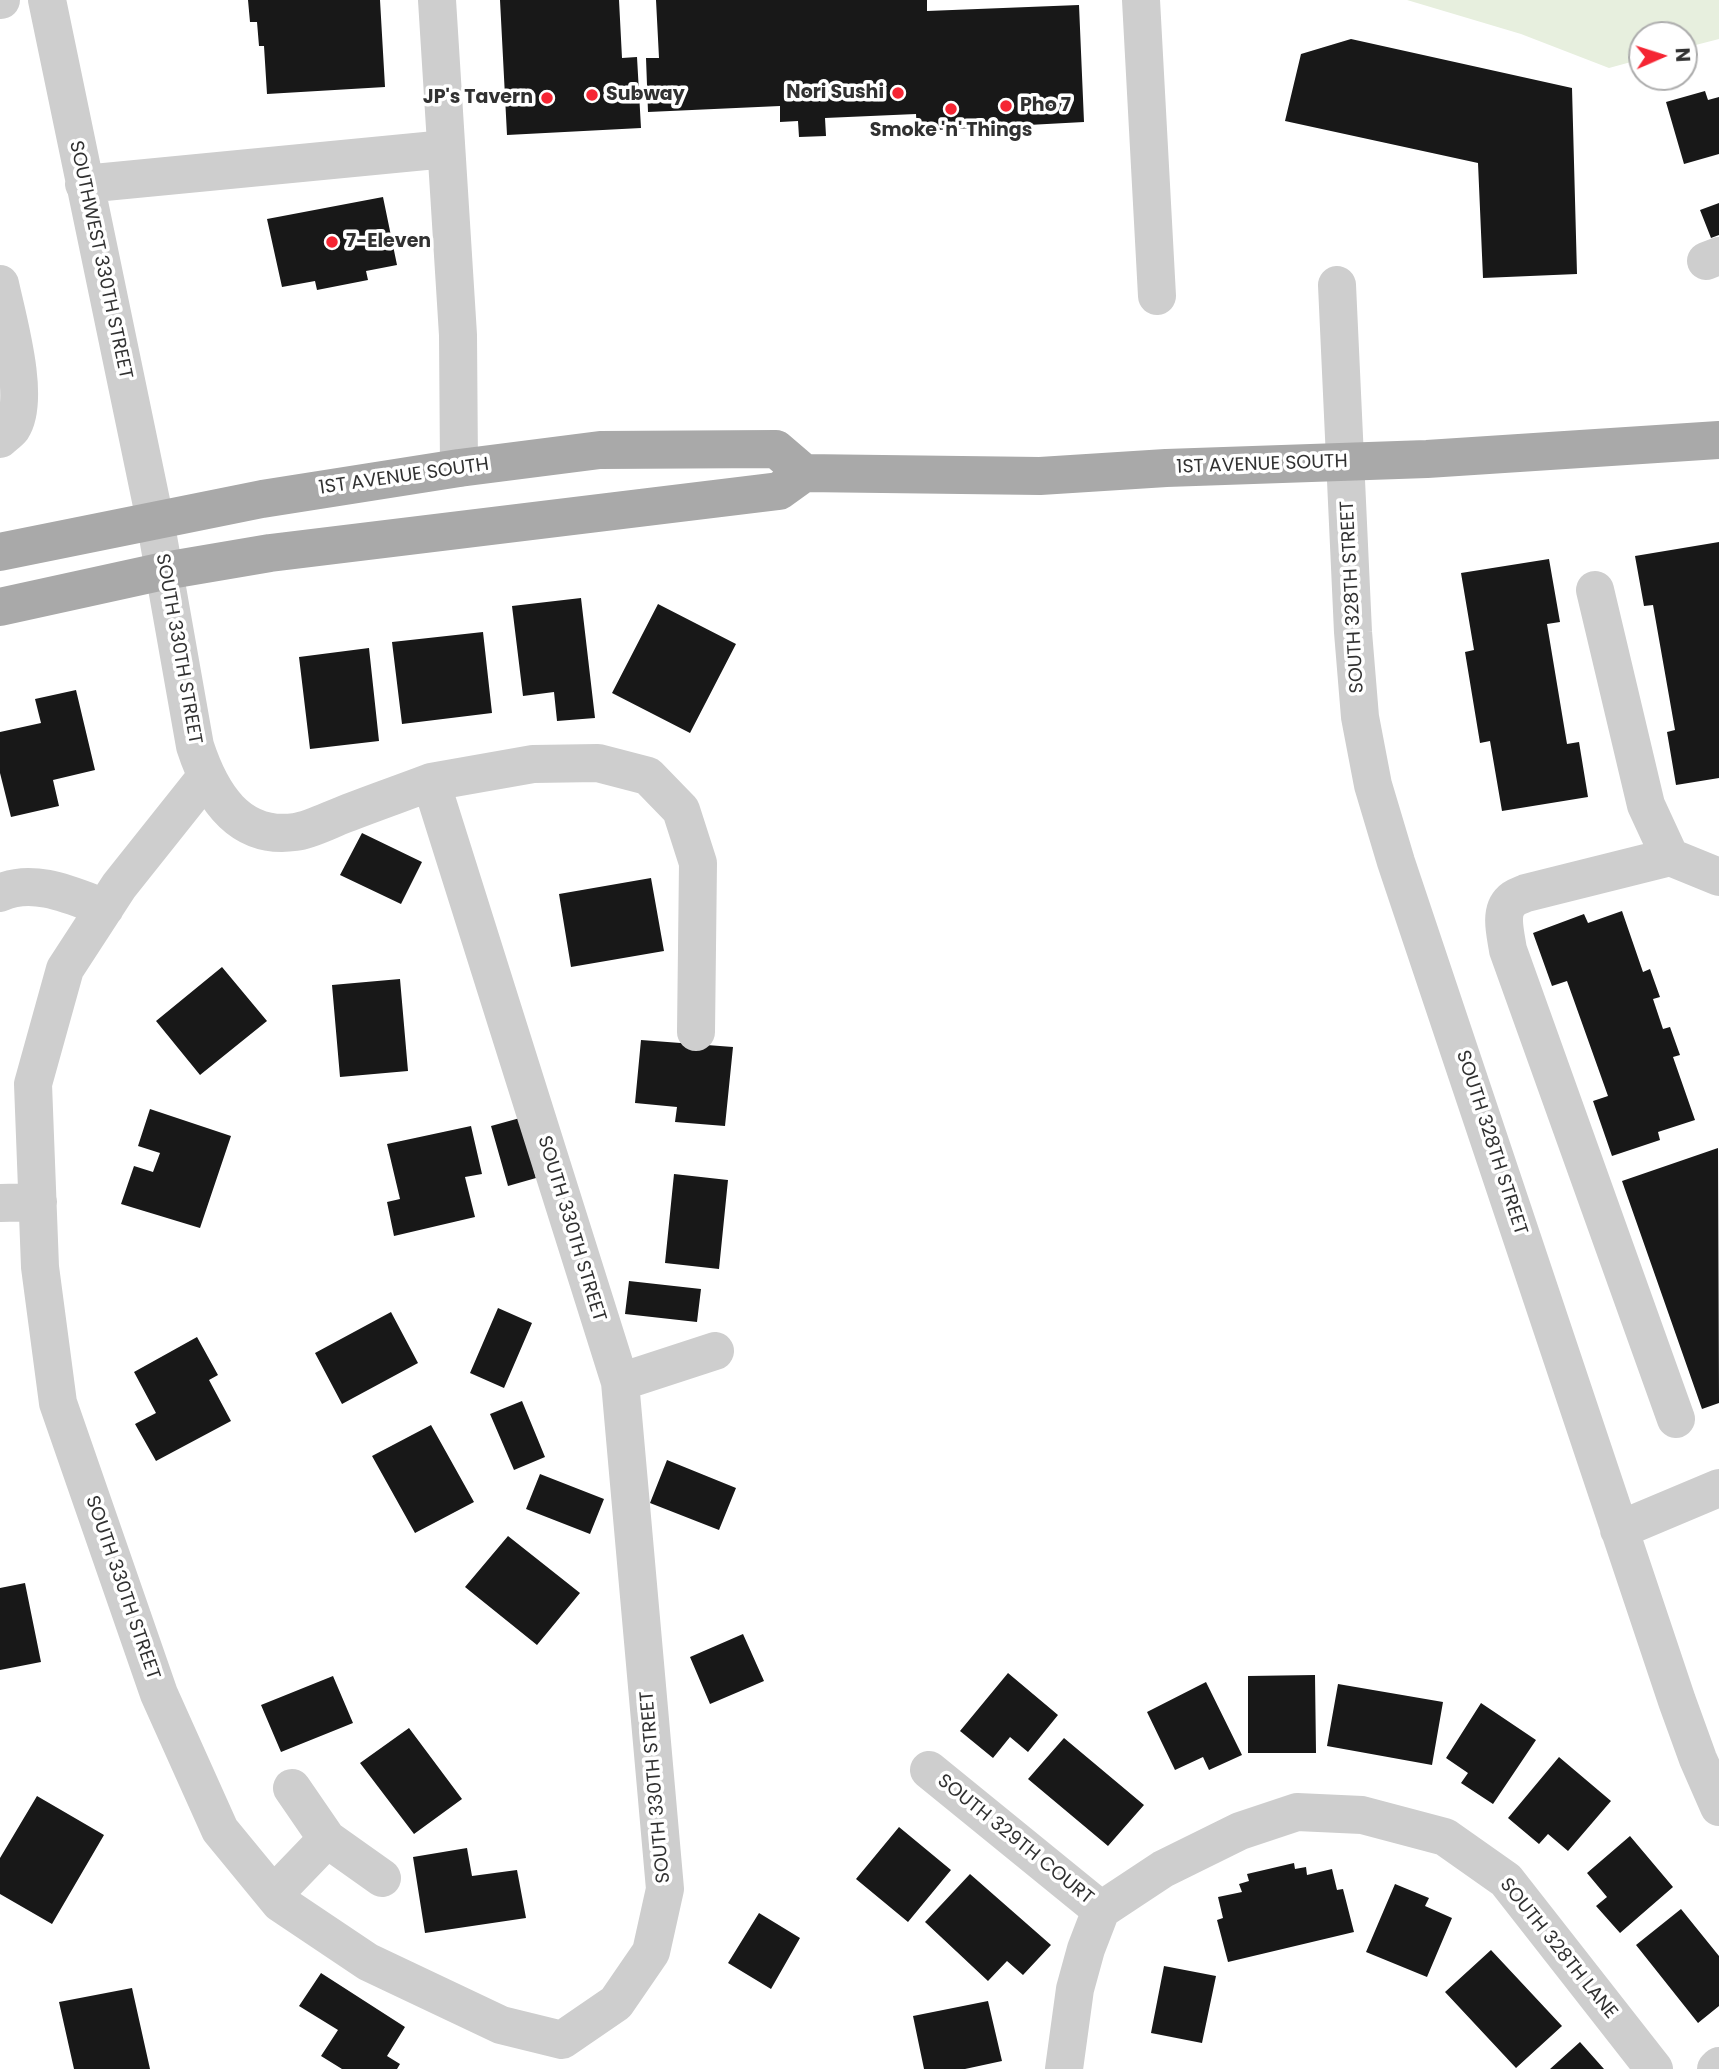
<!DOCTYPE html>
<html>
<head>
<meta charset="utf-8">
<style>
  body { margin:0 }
  #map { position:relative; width:1719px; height:2069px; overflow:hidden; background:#fff; font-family:Poppins,sans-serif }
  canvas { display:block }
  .north { position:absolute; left:1628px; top:21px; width:70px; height:70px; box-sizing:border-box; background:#fff; border:2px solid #adadad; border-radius:50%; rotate:87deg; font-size:19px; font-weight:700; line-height:28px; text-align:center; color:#313131 }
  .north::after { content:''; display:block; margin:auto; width:24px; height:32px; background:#f52533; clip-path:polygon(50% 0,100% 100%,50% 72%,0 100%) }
</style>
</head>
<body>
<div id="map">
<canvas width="1719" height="2069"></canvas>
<div class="north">N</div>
</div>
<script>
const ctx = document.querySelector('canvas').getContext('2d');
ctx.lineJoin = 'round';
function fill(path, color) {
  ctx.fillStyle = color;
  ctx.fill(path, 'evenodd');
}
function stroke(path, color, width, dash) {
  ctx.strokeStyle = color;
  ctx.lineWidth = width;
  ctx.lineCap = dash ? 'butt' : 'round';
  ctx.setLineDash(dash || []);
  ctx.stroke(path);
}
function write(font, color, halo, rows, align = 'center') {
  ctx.font = font + ' Poppins,sans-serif';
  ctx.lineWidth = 7;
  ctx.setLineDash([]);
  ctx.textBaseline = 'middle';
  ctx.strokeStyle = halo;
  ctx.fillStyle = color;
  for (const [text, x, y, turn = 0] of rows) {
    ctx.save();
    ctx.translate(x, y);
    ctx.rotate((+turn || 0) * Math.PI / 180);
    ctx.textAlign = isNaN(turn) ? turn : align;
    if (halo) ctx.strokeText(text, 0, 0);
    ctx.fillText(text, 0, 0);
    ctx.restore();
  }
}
fill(new Path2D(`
  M1407,0H1719V39L1684,48V35H1642V59L1609,68L1521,34Z`), '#e7efde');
fill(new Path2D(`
  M248,0H380L385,87L267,94L264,46H259L257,22H250Z
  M500,0H619L622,58L637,57L641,128L507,135Z
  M656,0H927V11L1079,5L1084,122L917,131L916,114L825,118L826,136L799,137L798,121L780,122V106L648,112L646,58H659Z
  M1351,39L1572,88L1577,274L1483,278L1478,163L1285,121L1301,54Z
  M1705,91L1708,100L1719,97V154L1684,164L1666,102Z
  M383,197L397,265L366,271L368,280L317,290L315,281L282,287L267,219Z
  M1719,203V235L1711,238L1700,210Z
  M1719,542V778L1676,785L1667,732L1675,730L1653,605L1644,606L1635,556Z
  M1549,559L1560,622L1547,624L1567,744L1579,742L1588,797L1502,811L1490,741L1480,743L1465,652L1474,650L1461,573Z
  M581,598L595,718L557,721L554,692L523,696L512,606Z
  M658,604L736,644L690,733L612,693Z
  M483,632L492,713L402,724L392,642Z
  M369,648L379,741L310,749L299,657Z
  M76,690L95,770L53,780L59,806L11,817L0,773V732L41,723L35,699Z
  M362,833L422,862L401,904L340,875Z
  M651,878L664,951L571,967L559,894Z
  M1622,911L1643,972L1650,969L1660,997L1653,999L1663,1029L1670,1027L1680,1055L1673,1057L1695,1120L1658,1132L1660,1140L1612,1156L1593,1101L1608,1096L1567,981L1552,986L1533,933L1584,914L1588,923Z
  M222,967L267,1021L200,1075L156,1021Z
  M400,979L408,1071L340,1077L332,985Z
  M641,1040L733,1047L725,1126L675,1122L677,1107L635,1103Z
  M150,1109L231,1136L200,1228L121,1204L134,1166L153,1172L160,1153L138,1146Z
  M520,1118L536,1178L508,1186L491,1126Z
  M471,1126L482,1174L465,1177L475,1217L394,1236L387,1202L400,1199L387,1144Z
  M1718,1148L1719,1403L1702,1409L1622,1181Z
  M674,1174L728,1180L719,1269L665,1263Z
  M629,1281L701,1289L697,1322L625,1314Z
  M498,1308L532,1323L504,1388L470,1373Z
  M391,1312L418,1363L342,1404L315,1353Z
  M197,1337L218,1375L209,1380L231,1421L156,1461L135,1424L156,1413L134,1372Z
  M522,1401L545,1457L514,1470L490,1414Z
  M431,1425L474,1502L415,1533L372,1456Z
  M667,1460L736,1488L719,1530L650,1503Z
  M540,1474L604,1499L590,1534L526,1509Z
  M508,1536L580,1593L537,1645L465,1587Z
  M25,1583L41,1662L0,1670V1588Z
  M743,1634L764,1681L710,1704L690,1657Z
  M1008,1673L1058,1715L1028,1752L1010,1737L993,1758L960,1731Z
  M1315,1675L1316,1753H1248V1676Z
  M333,1676L353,1723L281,1752L261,1705Z
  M1206,1682L1242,1755L1209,1770L1203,1757L1175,1770L1147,1712Z
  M1338,1684L1443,1702L1432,1765L1327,1746Z
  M1481,1703L1536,1740L1493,1804L1461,1783L1468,1773L1446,1758Z
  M409,1728L462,1799L414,1834L360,1763Z
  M1064,1738L1144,1805L1108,1846L1028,1779Z
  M1559,1757L1611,1801L1568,1851L1548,1834L1539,1844L1508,1818Z
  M37,1796L104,1835L52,1924L0,1894V1858Z
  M899,1827L951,1870L908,1922L856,1879Z
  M1630,1836L1673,1887L1620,1933L1596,1906L1607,1897L1587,1873Z
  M467,1848L472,1876L517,1870L526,1918L425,1933L413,1857Z
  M1294,1863L1295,1869L1306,1867L1307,1875L1332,1869L1337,1890L1343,1889L1354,1932L1228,1962L1217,1920L1223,1918L1218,1897L1242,1892L1239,1884L1249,1881L1247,1874Z
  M970,1874L1051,1945L1023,1975L1007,1961L988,1981L925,1922Z
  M1395,1884L1429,1898L1425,1906L1452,1918L1427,1977L1366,1952Z
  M1681,1909L1719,1956V2006L1698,2023L1636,1945Z
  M759,1913L800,1938L771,1989L728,1963Z
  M1491,1950L1562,2026L1516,2068L1445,1992Z
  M1164,1966L1216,1976L1202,2043L1151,2033Z
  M321,1973L405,2027L387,2056L400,2064L397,2069H342L321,2056L338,2030L299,2006Z
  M132,1988L150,2069H74L59,2002Z
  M988,2001L1002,2061L965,2069H924L913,2016Z
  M1580,2042L1604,2069H1550Z`), '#181818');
stroke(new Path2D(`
  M0,0H1
  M47,0L155,520L195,746C210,792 237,840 295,832C311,830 329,820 345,814C373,803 402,793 431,782L620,1382L665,1889L651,1952L616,2003L562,2040L501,2025L368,1962L280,1903L220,1830L159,1694L58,1403L40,1267L33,1084L65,969L119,886L205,778
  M437,0L458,335L459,468
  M1141,0L1157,296
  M84,184L446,149
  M1706,261L1719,256
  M0,284C7,317 31,399 12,428C9,432 4,435 0,439
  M1337,285L1353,632L1360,717L1373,785L1396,862L1677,1701L1698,1759L1719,1807
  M1595,590L1646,805L1670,857
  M431,782L533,764L598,763L648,776L681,810L698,863L696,1032
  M0,893C33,877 73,896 105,908
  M0,1203L38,1202
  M620,1382L715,1351
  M1676,1419L1508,950C1506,936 1499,912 1511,901C1514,897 1522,895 1526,893L1670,857L1719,877
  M1619,1530L1719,1488
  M929,1770L1101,1910
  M292,1788L327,1839
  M274,1894L327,1839L382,1878
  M1101,1910L1163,1869L1240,1831L1297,1812L1362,1815L1445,1837L1506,1880L1654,2069
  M1064,2069L1075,1989L1086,1949L1101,1910
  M1716,2069L1719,2066`), '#cecece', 38);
stroke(new Path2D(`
  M0,552L262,499L459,468L600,450L776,449L804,473
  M0,607L164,571L270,553L779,491L804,473L1040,476L1166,468L1427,459L1719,440`), '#a9a9a9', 38);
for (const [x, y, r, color] of [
  [898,93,7,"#f52533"],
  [592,95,7,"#f52533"],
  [547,98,7,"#f52533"],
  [1006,106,7,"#f52533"],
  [951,109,7,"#f52533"],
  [332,242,7,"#f52533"]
]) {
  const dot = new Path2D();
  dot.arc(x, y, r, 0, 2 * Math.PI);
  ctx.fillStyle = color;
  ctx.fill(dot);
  stroke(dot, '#fff', 2.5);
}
write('bold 19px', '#313131', '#fff', [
  ["Nori Sushi",884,93,"right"],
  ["Subway",606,95],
  ["JP's Tavern",533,98,"right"],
  ["Pho 7",1020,106],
  ["Smoke 'n' Things",951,131,"center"],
  ["7-Eleven",346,242]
], 'left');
write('19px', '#313131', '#fff', [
  ["SOUTHWEST 330TH STREET",100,260,78],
  ["1ST AVENUE SOUTH",1262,465,-2],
  ["1ST AVENUE SOUTH",404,477,-8],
  ["SOUTH 328TH STREET",1353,597,-93],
  ["SOUTH 330TH STREET",178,649,80],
  ["SOUTH 328TH STREET",1491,1143,72],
  ["SOUTH 330TH STREET",571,1229,73],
  ["SOUTH 330TH STREET",122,1588,71],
  ["SOUTH 330TH STREET",656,1787,-95],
  ["SOUTH 329TH COURT",1015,1840,39],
  ["SOUTH 328TH LANE",1558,1949,51]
]);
</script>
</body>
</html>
